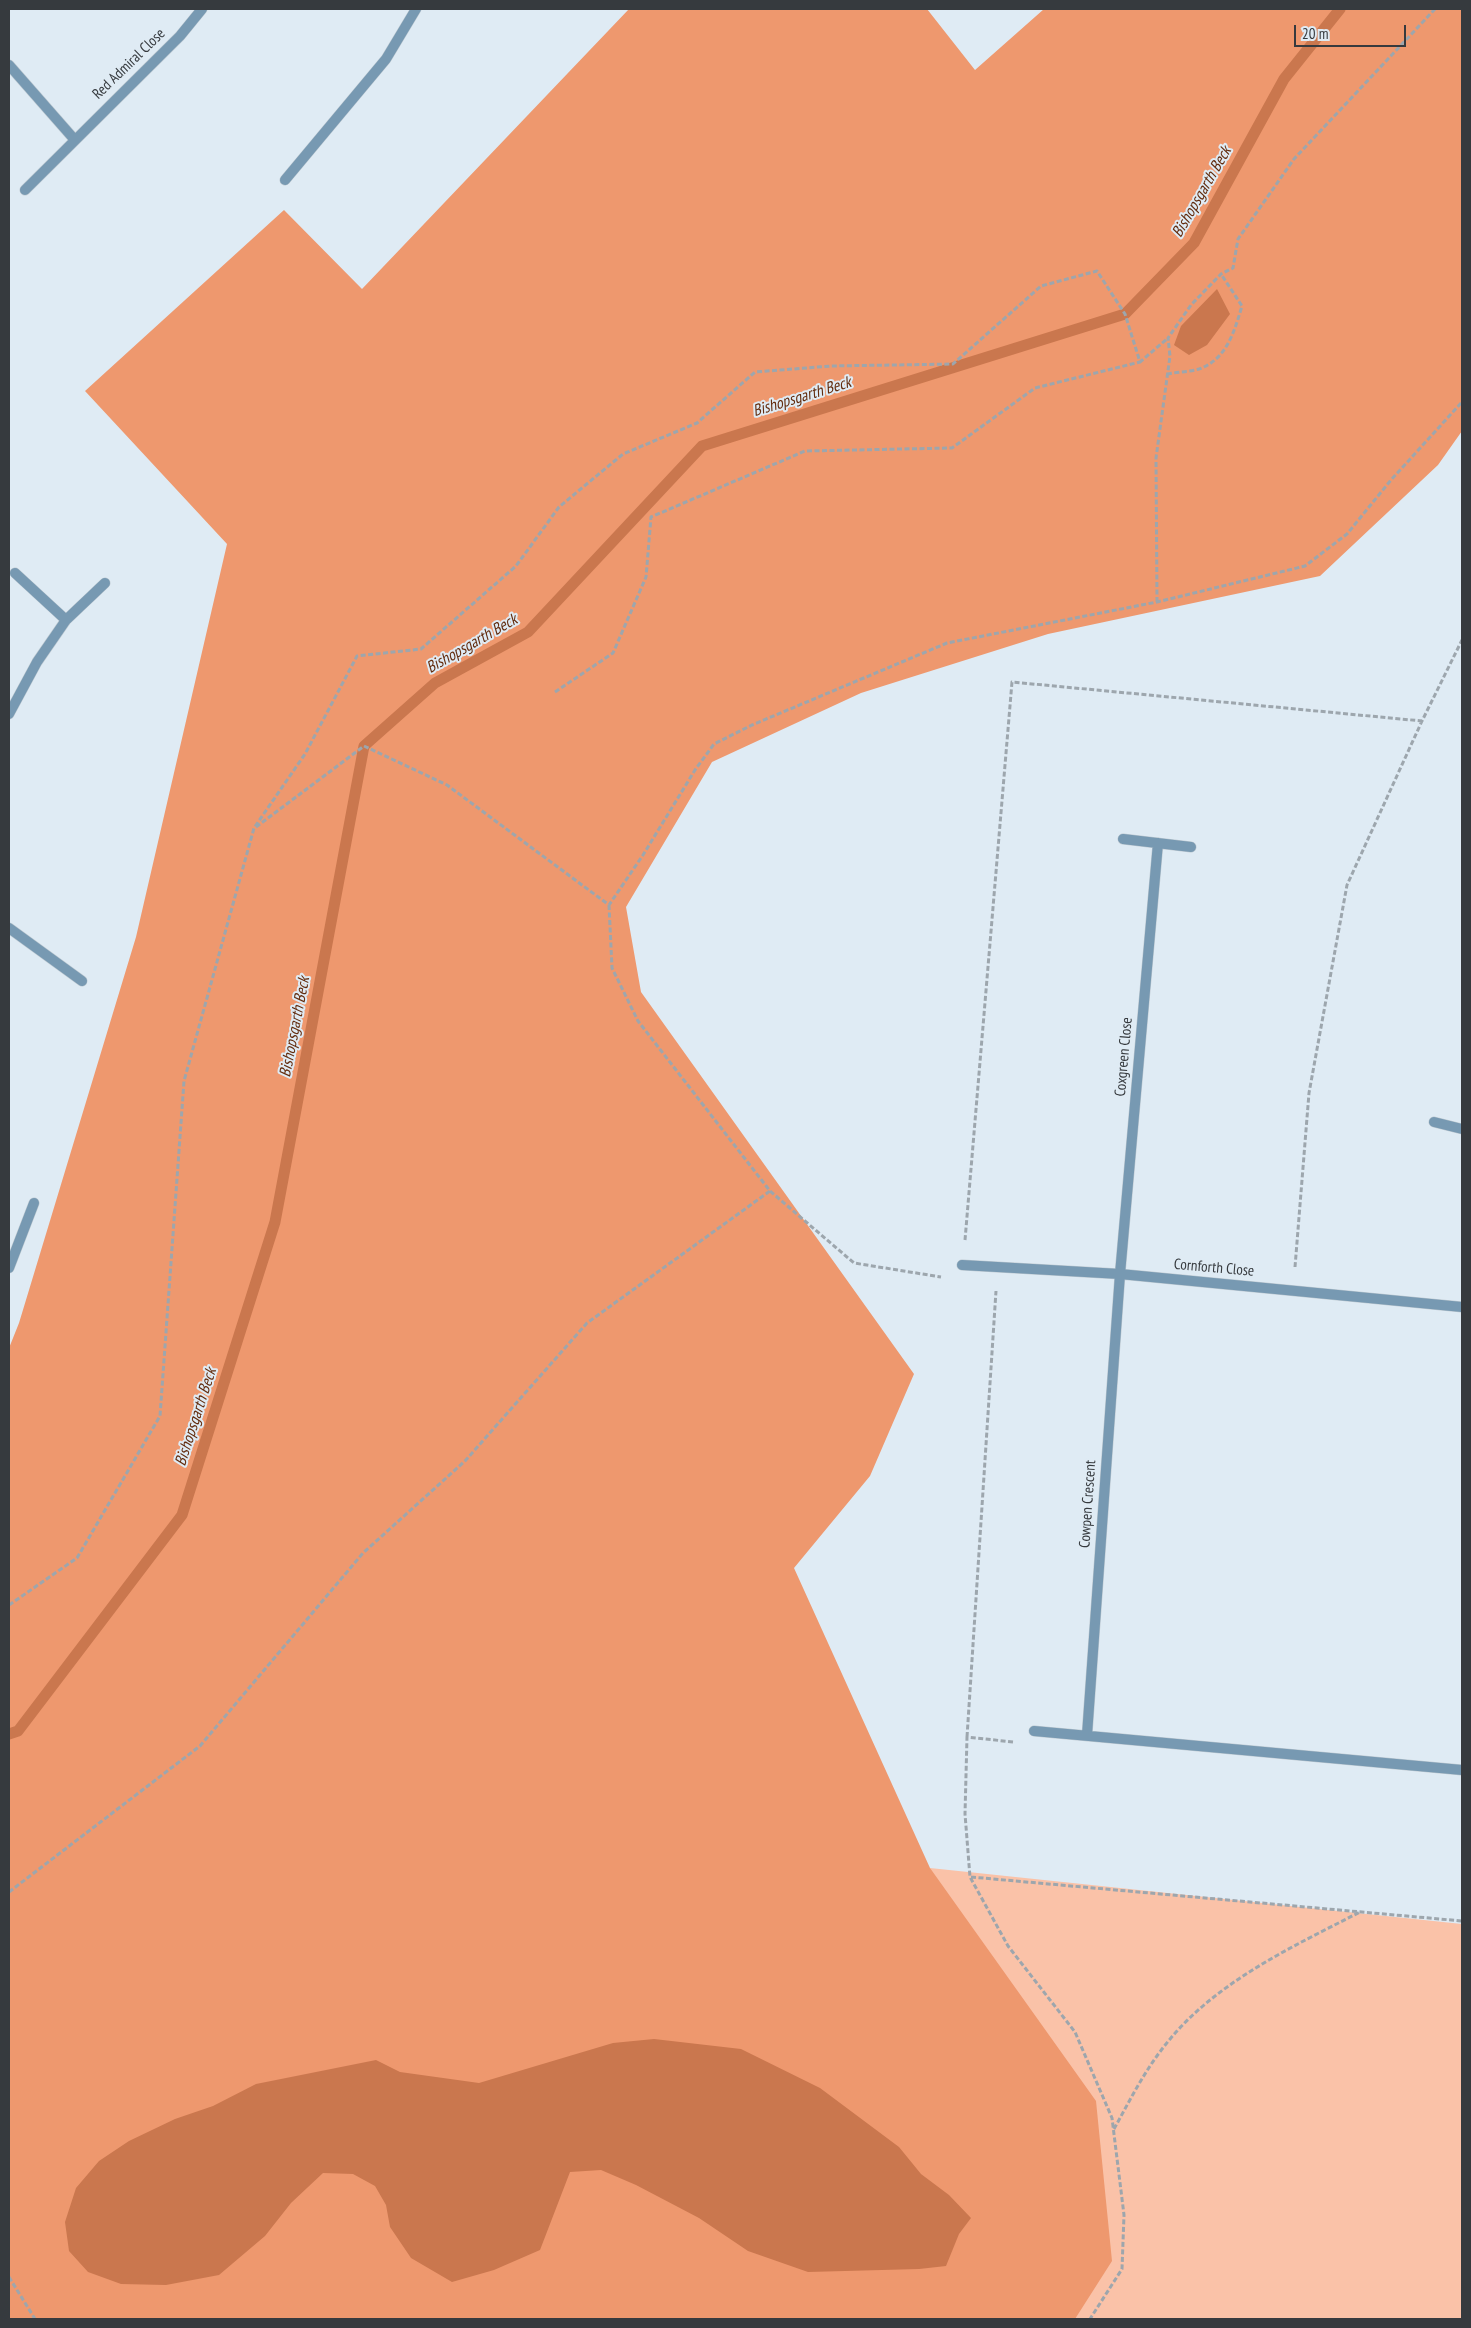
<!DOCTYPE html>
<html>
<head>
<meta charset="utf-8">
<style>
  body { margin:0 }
  #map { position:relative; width:1471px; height:2328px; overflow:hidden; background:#dfebf4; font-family:"PT Sans Narrow",sans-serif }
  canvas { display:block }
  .frame { position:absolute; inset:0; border:10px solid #363a3e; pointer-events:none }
  .scale { position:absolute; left:1294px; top:25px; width:112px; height:22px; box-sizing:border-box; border:2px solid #363a3e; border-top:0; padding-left:6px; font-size:15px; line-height:18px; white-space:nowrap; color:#363a3e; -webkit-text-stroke:4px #dfebf4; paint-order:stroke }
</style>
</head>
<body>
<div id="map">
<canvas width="1471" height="2328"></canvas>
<div class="frame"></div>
<div class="scale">20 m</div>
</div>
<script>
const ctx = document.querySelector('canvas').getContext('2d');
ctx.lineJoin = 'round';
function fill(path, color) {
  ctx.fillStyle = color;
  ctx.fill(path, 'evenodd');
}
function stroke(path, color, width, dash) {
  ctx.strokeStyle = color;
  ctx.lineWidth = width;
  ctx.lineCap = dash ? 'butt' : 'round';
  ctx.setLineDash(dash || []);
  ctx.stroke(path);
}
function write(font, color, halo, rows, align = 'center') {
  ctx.font = font + ' "PT Sans Narrow",sans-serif';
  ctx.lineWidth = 4;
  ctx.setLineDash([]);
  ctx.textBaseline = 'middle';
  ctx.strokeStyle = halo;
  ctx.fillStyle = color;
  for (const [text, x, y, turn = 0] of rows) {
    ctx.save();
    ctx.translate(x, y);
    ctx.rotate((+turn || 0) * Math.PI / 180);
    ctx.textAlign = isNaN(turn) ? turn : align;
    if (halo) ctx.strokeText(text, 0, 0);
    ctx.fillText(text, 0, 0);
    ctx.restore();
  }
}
fill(new Path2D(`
  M930,1868L1462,1924V2319H1060Z`), '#fac2a8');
fill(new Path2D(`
  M629,9H927L975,70L1044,9H1462V431L1438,465L1320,576L1048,634L861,693L712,762L626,907L641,992L914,1374L870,1476L794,1568L930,1868L1096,2101L1112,2261L1075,2319H9V1348L19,1323L136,937L227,544L85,391L284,210L362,289Z`), '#ee986e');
fill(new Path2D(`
  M1217,289L1230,314L1207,345L1189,355L1174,345L1181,326Z
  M654,2039L741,2049L820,2088L899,2147L921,2174L949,2195L971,2218L959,2234L946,2266L919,2269L808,2272L748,2251L699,2218L636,2185L601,2170L570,2172L540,2250L494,2270L452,2282L411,2258L390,2227L386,2205L375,2186L353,2174L323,2173L291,2203L265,2236L219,2275L166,2285L121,2284L88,2272L69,2251L65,2222L76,2188L99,2161L129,2141L175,2119L213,2106L256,2084L376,2060L400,2072L479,2083L613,2043Z`), '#ca774e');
stroke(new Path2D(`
  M9,1734L18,1731L182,1515L275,1222L364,746L435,683L528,632L702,446L1125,314L1194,243L1284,79L1340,9`), '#ca774e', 11);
const lane = new Path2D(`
  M285,180L386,59L416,9
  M9,928L82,981
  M1434,1122L1462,1129
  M9,1268L34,1203`);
const street = new Path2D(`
  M9,65L74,139
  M25,190L180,36L202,9
  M15,573L66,620
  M9,714L37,662L66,620L105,583
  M1123,839L1191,847
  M962,1265L1120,1274L1462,1307
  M1034,1731L1462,1770
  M1087,1735L1120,1274L1158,843`);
stroke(lane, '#bdc8d0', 11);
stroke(street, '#bdc8d0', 11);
stroke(new Path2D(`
  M1167,374C1177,372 1189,372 1199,369C1227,359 1234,332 1242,306L1221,274
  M1157,602L1156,458L1170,356L1168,338L1191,305L1221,274L1233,268L1238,239L1294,159L1435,9
  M555,692L613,653L646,577L651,517L805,451L952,448L1035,388L1140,362
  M256,827L364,746L447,785L609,905L643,855L695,770L714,744L752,725L947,643L1157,602L1305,566L1347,534L1391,480L1462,402
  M609,905L612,968L638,1021L770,1191L854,1263L941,1277
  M965,1240L1012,682L1422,721
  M1295,1267L1309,1093L1347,885L1422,721L1462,640
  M9,1605L77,1558L160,1416L184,1081L254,828L305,754L357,656L421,649L516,566L559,507L623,454L697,423L755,372L831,366L953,364L1041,286L1097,271L1125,314L1140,362L1168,338
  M967,1737L996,1291
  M1013,1742L967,1737L965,1814L970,1877L1008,1946L1075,2032L1112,2118L1124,2215L1122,2269L1090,2319
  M971,1877L1462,1921
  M9,1892L200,1746L363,1553L465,1461L587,1323L770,1191
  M1114,2129C1130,2100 1145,2070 1166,2044C1215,1982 1292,1947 1360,1912
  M9,2277L35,2319`), '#9da6ad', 3, [5, 2.5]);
stroke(lane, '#7799b2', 10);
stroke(street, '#7799b2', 10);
write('15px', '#363a3e', '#dfebf4', [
  ["Red Admiral Close",129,64,-44],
  ["Coxgreen Close",1124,1057,-85],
  ["Cornforth Close",1214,1268,5],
  ["Cowpen Crescent",1088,1504,-86]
]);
write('italic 16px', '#632c0e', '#dfebf4', [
  ["Bishopsgarth Beck",1202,192,-60],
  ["Bishopsgarth Beck",802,397,-17],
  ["Bishopsgarth Beck",472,644,-30],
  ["Bishopsgarth Beck",295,1027,-79],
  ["Bishopsgarth Beck",196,1417,-72]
]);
</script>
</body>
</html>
